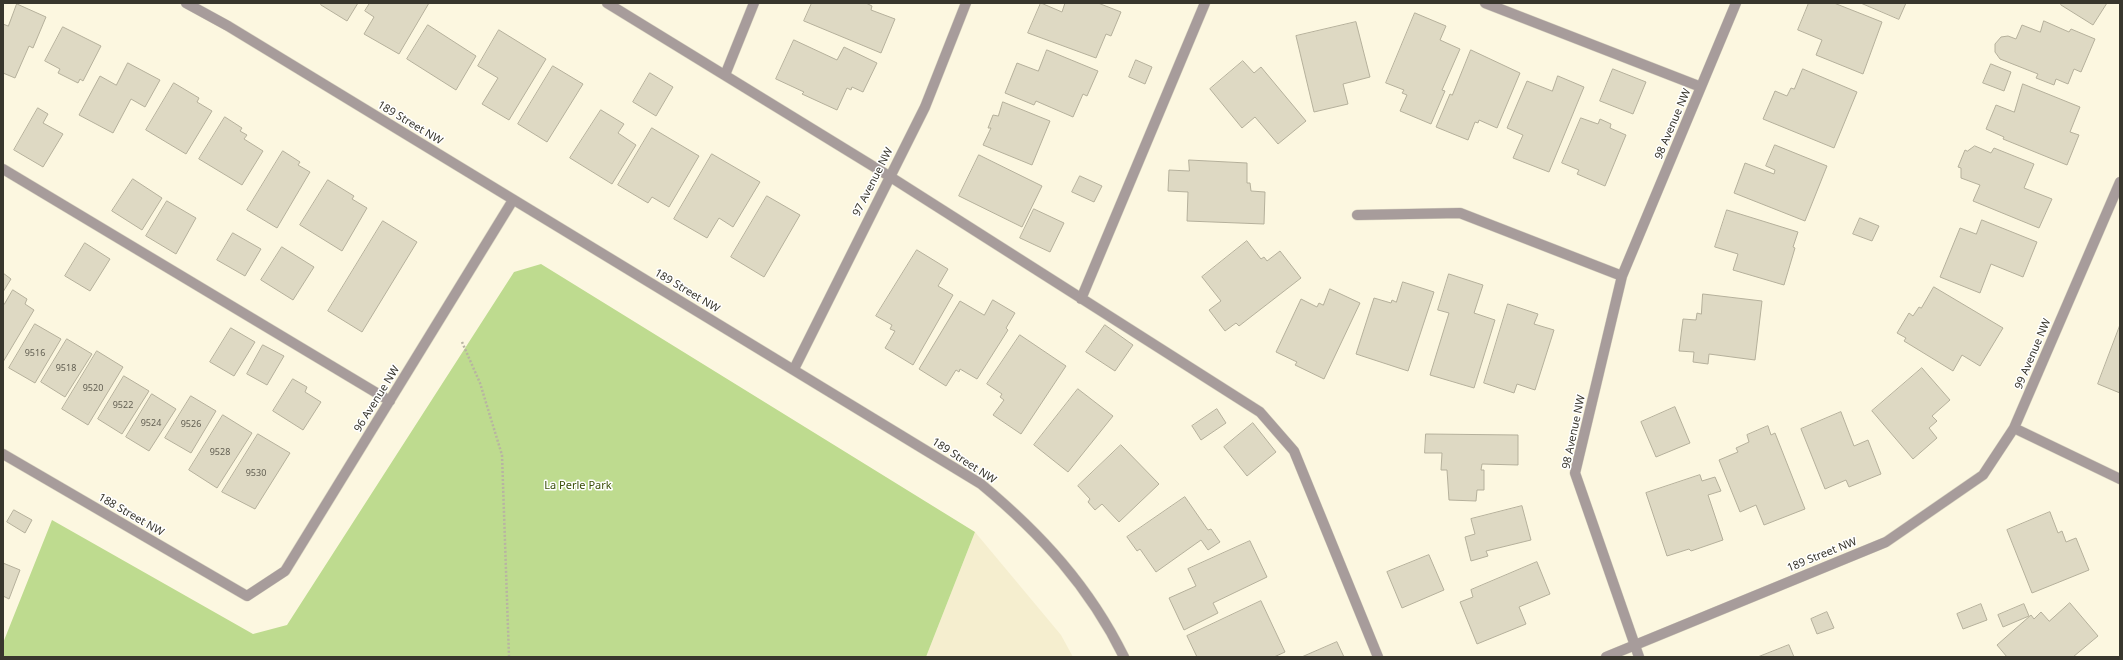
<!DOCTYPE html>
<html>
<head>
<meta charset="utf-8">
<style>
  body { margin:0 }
  #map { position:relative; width:2123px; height:660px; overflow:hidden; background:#fcf7e0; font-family:"Noto Sans",sans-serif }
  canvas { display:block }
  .frame { position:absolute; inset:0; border:4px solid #38362d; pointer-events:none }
</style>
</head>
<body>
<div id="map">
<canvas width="2123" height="660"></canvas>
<div class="frame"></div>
</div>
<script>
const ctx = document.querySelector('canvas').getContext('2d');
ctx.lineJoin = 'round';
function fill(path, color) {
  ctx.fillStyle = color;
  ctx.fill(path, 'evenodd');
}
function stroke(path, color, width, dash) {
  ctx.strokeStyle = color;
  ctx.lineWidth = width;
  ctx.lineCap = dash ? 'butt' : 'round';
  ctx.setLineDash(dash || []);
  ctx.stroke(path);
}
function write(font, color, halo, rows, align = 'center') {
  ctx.font = font + ' "Noto Sans",sans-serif';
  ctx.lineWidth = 3;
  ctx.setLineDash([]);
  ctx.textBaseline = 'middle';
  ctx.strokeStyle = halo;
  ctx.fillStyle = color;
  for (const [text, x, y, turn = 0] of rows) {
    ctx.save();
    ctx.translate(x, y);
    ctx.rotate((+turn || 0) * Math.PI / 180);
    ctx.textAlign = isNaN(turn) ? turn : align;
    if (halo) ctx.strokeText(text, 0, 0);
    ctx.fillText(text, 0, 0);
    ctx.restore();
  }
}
fill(new Path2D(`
  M975,532L1061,635L1073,657H926Z`), '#f5eecf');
fill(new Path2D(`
  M541,264L975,532L926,657H3V643L52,520L253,634L287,625L514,272Z`), '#bedb8f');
const building = new Path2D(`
  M322,3H358L347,21L321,5Z
  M370,3H429L399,54L364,34L374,17L365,11Z
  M812,3H866L872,6L871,10L895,19L881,53L804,21Z
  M1041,3L1062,12L1065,3H1098L1121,12L1111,36L1106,34L1096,58L1028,33Z
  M1809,3H1834L1882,22L1863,74L1816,55L1822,40L1798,30Z
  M1861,3H1906L1899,19Z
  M2062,3H2107L2093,25L2061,5Z
  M17,4L46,17L33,48L29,46L15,78L3,73V24L8,26Z
  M1415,13L1446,26L1440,40L1460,49L1442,90L1445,91L1431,124L1400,111L1407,95L1402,93L1404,90L1386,83Z
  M2044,21L2069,32L2071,29L2095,39L2081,72L2074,69L2068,84L2056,79L2054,85L2036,78L2038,74L2000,59L1995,52V44L2001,37L2008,36L2016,39L2022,25L2040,32Z
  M1356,22L1370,77L1343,84L1348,104L1314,112L1296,36Z
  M428,25L476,56L456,90L407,59Z
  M63,27L101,46L83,81L80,79L78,83L58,73L60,69L45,61Z
  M499,30L546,59L509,120L482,104L498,78L478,66Z
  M794,40L837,60L844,47L877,63L863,92L852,87L851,90L847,88L837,110L802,94L804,92L776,79Z
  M1047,50L1098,71L1087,96L1083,94L1073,117L1036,101L1034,105L1005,93L1017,63L1038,71Z
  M1471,50L1520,73L1497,128L1479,120L1478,123L1475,122L1468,140L1436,127L1450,94L1452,95Z
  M1136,60L1152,67L1145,84L1129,77Z
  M1243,61L1254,73L1261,67L1306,121L1278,144L1255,117L1242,128L1210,89Z
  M128,63L160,80L145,107L131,99L113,133L79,115L100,76L116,85Z
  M1991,64L2011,72L2004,91L1983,83Z
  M553,66L583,84L547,142L518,124Z
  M1613,69L1646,82L1633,114L1600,101Z
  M1803,69L1857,92L1834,148L1763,119L1775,91L1787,96L1791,88L1794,89Z
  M650,73L673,87L656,116L633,102Z
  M1558,76L1584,87L1549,172L1513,158L1523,135L1507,128L1527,81L1552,91Z
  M174,83L199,98L197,102L212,111L186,154L146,130Z
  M2023,84L2080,107L2070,132L2079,135L2067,165L2003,139L2004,137L1986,129L1996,105L2014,112Z
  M1003,102L1050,121L1032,165L983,145L991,128H988L993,115L998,116Z
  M38,108L48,114L43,123L63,134L43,167L14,150Z
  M601,110L624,124L618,133L636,145L612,184L570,158Z
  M225,117L242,128L240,131L247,135L244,139L263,151L242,185L199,159Z
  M1581,118L1598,124L1600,119L1611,124L1610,128L1626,135L1605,186L1577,174L1579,170L1562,163Z
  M652,128L699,156L669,207L652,197L648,203L618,185Z
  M1775,145L1827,166L1805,221L1734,193L1745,163L1774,174L1775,170L1766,166Z
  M1975,146L1991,153L1994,148L2034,164L2024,188L2052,199L2039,228L1973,201L1980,185L1961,178V168L1958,167L1965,150L1967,151Z
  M283,151L300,162L298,165L310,172L277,228L247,210Z
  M712,154L760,182L733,227L719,218L707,238L674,219Z
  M979,155L1042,186L1022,227L959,196Z
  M1189,160L1247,163V183H1250L1251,191L1265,192L1264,224L1187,221L1188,192L1168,191L1169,170L1189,171Z
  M1080,176L1102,186L1094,202L1072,192Z
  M133,179L162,198L142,230L112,211Z
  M328,180L354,196L352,199L367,208L342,251L300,225Z
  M767,196L800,215L764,277L731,257Z
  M167,201L196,218L176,254L146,236Z
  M1034,209L1064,223L1050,252L1020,238Z
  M1727,210L1798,232L1793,247L1795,248L1784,285L1733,270L1738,254L1715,247Z
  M1860,218L1879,226L1872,241L1853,234Z
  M1982,220L2037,242L2023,277L1991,264L1980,293L1940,277L1960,228L1976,234Z
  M383,221L417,242L362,332L328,311Z
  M233,233L261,249L245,276L217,260Z
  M1247,241L1261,259L1264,257L1267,261L1280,251L1301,278L1239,326L1236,323L1225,331L1209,310L1221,301L1202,277Z
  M85,243L110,259L90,291L65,276Z
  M282,247L314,267L293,300L261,280Z
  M917,250L948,269L938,286L953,295L913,365L885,348L895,331L890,329L892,325L876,316Z
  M3,273L11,279L3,292Z
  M1449,274L1483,285L1474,313L1495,320L1474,388L1430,375L1449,313L1438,310Z
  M1403,282L1434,292L1408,371L1356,354L1374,298L1391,303L1392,300L1396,302Z
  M1934,287L2003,328L1980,366L1962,355L1953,371L1904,341L1906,338L1897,333L1909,313L1913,316L1919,307L1921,308Z
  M1330,289L1360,303L1324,379L1295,365L1297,362L1276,352L1301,299L1317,307L1319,303L1323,305Z
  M13,290L27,299L25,304L34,310L3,362V303L4,304Z
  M1703,294L1762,301L1755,360L1709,354L1708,364L1693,362L1694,352L1679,351L1683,319L1696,320L1697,313L1701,314Z
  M993,300L1015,313L1006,328L1008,330L977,379L960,369L959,372L956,370L946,386L919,369L960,301L984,315Z
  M1508,304L1538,314L1534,324L1554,330L1535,390L1517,384L1514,393L1484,383Z
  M35,324L61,339L35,383L9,368Z
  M1105,325L1133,345L1115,371L1086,352Z
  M2120,325V393L2098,384Z
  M231,328L255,342L234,376L210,362Z
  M1020,335L1066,366L1021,434L993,415L1004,400L1000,397L1002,394L987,384Z
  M67,339L92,354L65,397L41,382Z
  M263,345L284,356L267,385L247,374Z
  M97,351L123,367L88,425L62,409Z
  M1922,368L1950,400L1932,416L1937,421L1929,428L1937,438L1913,459L1872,411Z
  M124,376L149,391L122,434L98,419Z
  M293,379L307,387L305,392L321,402L303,430L273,411Z
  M1078,389L1113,416L1068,472L1034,445Z
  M152,394L176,409L149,451L126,437Z
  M191,396L216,411L191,453L165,438Z
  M1675,407L1690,443L1656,457L1641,422Z
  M1217,409L1226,423L1201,440L1192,426Z
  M1841,412L1854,446L1868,440L1881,474L1849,487L1846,480L1825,489L1801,429Z
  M223,415L252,433L217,488L189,470Z
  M1253,423L1276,452L1247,476L1224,447Z
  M1768,426L1771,435L1775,433L1805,509L1764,525L1756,505L1740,512L1719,460L1738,452L1736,448L1749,442L1747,435Z
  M258,434L290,453L255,509L222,492Z
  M1426,434L1518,435V465L1482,464L1481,470H1484V490H1477L1476,501L1449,500L1447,470H1441L1442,453H1425Z
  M1121,445L1159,484L1119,522L1102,504L1095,510L1088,502L1090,499L1078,486Z
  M1700,475L1702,481L1715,477L1721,491L1708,495L1723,540L1691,551L1689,549L1667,556L1646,493Z
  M1185,497L1208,530L1211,529L1220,542L1208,550L1201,540L1156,572L1140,549L1137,551L1127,537Z
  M1522,506L1531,540L1486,551L1488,556L1471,561L1465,537L1475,534L1471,519Z
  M14,510L32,520L25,533L7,522Z
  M2050,512L2058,533L2062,531L2066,542L2076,538L2089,570L2032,593L2007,530Z
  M1250,541L1267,577L1213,603L1218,613L1184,630L1169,598L1196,586L1188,569Z
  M1429,555L1444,590L1402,608L1387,572Z
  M1537,562L1550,594L1519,607L1526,624L1477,644L1460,602L1473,597L1471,590Z
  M3,563L20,570L9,599L3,596Z
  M1261,601L1285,652L1274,657H1197L1187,636Z
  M2070,603L2098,636L2073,657H2007L1997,645L2031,615L2034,619L2041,612L2049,621Z
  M1981,604L1987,620L1963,629L1957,614Z
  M2024,604L2029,616L2003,627L1998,615Z
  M1827,612L1834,628L1817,634L1811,619Z
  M1337,642L1344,657H1302Z
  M1789,645L1794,657H1758Z`);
fill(building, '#ded9c3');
stroke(building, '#b5b09b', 1);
const minor = new Path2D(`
  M186,3L228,26L981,484C1041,534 1089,586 1124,657
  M607,3L889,176L1260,412L1294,451L1378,657
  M1485,3L1701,87
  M725,75L754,3
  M3,169L390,401
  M1357,215L1460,213L1622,276
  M1081,299L1205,3
  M794,369L925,107L966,3
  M2014,428L2120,479
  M3,454L247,596L285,571L513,200
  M1606,657L1886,542L1983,475L2014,428L2120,182
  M1639,657L1575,473L1622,276L1736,3`);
stroke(minor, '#d9d4c0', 11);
stroke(new Path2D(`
  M462,342L480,383L502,455L509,657`), '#b8b4a2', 2.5, [2, 2]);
stroke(minor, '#a79c9b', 10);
write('9px', '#625f52', null, [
  ["9516",35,353],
  ["9518",66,368],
  ["9520",93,388],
  ["9522",123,405],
  ["9524",151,423],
  ["9526",191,424],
  ["9528",220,452],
  ["9530",256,473]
]);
write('11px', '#38362d', '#fff', [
  ["189 Street NW",410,123,31],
  ["98 Avenue NW",1673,124,-67],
  ["97 Avenue NW",873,182,-63],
  ["189 Street NW",687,291,31],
  ["99 Avenue NW",2033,354,-67],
  ["96 Avenue NW",377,399,-58],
  ["98 Avenue NW",1574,432,-78],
  ["189 Street NW",964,461,33],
  ["188 Street NW",131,515,30],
  ["189 Street NW",1822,555,-22]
]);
write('11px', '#3a4e09', '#fff', [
  ["La Perle Park",578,486]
]);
</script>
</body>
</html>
